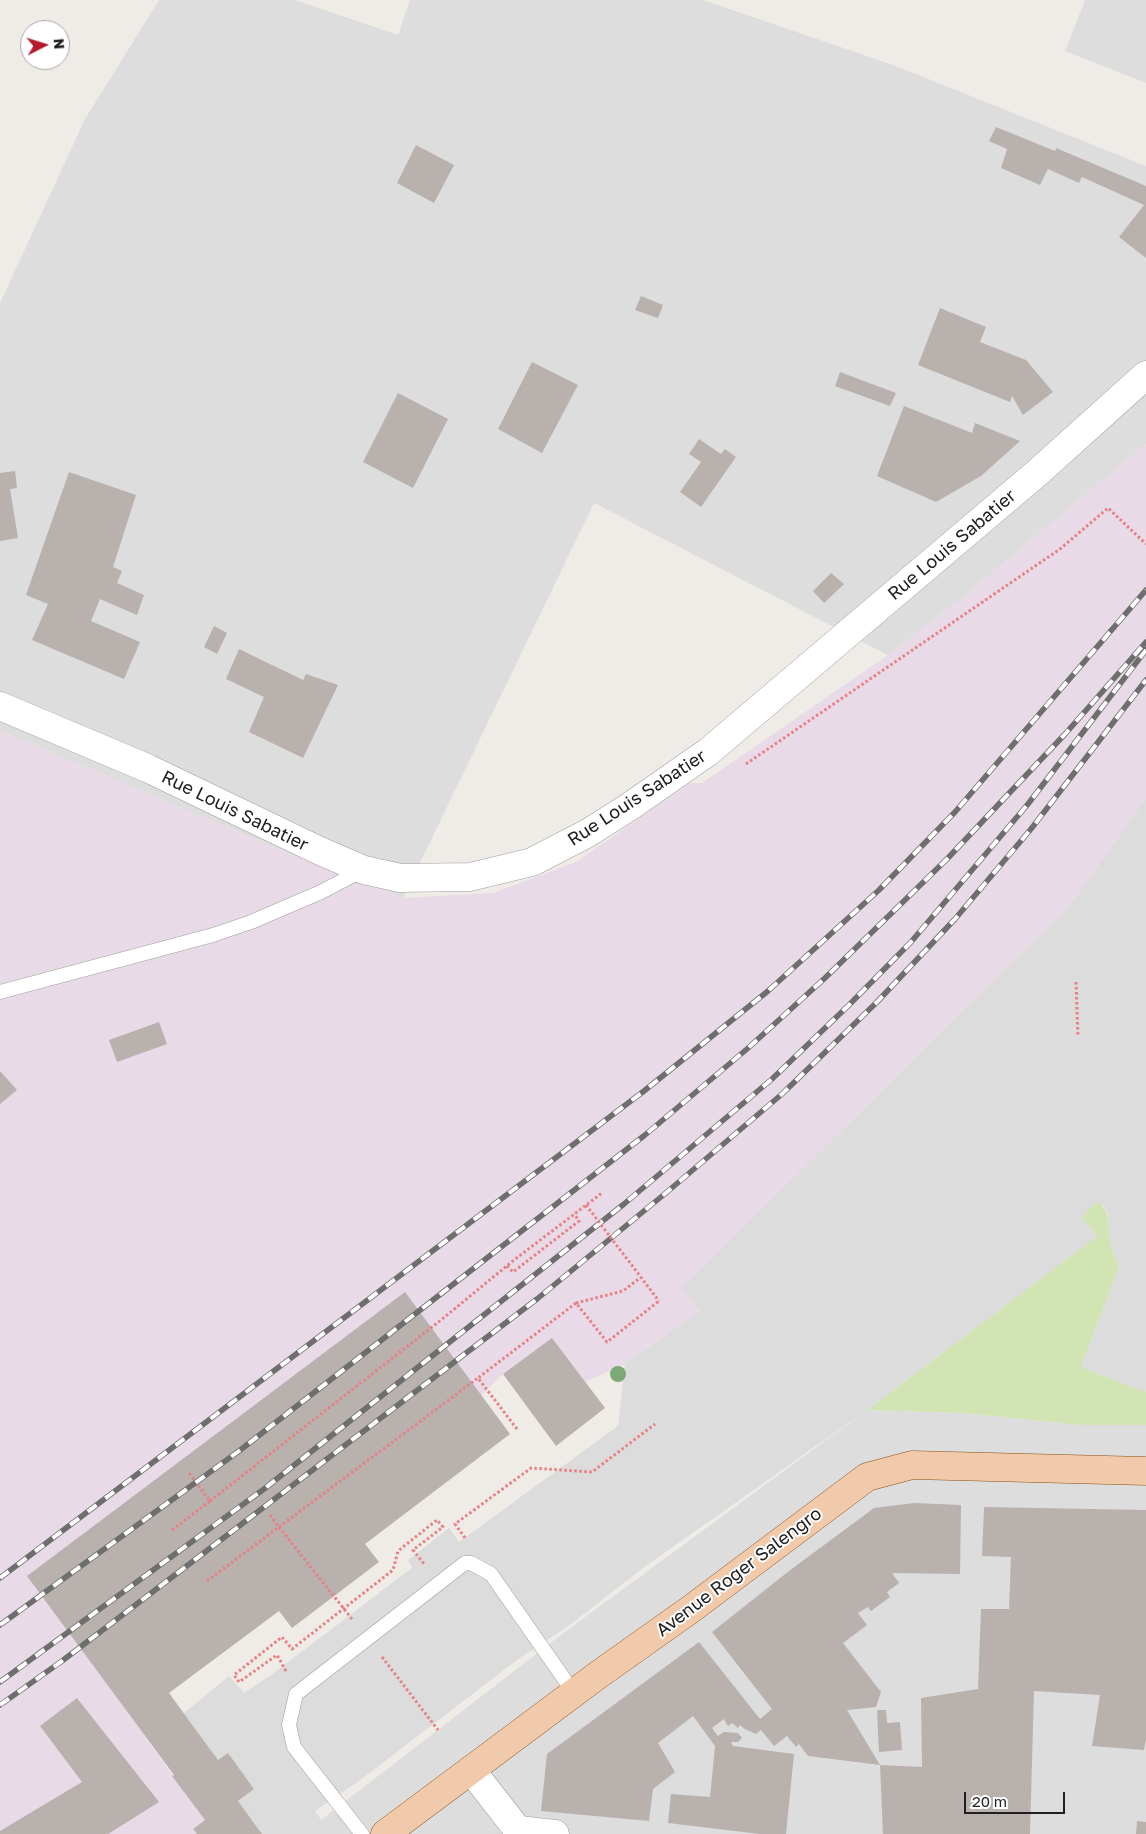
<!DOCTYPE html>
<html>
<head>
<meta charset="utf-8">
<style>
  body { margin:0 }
  #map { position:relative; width:1146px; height:1834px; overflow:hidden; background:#efece8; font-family:"Golos Text",sans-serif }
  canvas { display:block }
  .north { position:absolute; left:20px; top:20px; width:50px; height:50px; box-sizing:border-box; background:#fff; border:1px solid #a6a6a6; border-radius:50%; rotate:85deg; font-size:14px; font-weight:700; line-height:20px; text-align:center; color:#202020 }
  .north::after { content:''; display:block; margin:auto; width:18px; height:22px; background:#b7192f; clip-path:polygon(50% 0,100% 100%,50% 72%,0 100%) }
  .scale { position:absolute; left:964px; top:1792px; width:101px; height:22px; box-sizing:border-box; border:2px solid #202020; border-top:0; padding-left:6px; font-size:15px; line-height:18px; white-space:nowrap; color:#202020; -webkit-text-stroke:4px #fff; paint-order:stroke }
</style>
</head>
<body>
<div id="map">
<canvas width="1146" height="1834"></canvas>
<div class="north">N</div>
<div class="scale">20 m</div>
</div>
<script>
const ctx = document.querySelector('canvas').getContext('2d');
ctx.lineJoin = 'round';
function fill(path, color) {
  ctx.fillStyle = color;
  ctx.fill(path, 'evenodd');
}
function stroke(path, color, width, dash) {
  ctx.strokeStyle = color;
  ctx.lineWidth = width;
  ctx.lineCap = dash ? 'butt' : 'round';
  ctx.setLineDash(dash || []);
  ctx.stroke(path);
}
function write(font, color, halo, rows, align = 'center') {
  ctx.font = font + ' "Golos Text",sans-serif';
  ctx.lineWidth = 4;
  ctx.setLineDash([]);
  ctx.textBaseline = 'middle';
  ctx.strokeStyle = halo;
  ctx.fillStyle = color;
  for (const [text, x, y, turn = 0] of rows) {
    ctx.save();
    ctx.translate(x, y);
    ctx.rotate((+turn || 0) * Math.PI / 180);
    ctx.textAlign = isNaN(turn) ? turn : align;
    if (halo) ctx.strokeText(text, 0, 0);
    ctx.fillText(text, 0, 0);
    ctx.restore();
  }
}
fill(new Path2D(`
  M159,0H295L398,35L410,0H703L896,66L1146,166V444L966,595L888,655L594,503L403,898L312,863L0,731V303L85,119Z
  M1085,0H1146V83L1065,51Z
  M867,1410L963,1413L1080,1425H1146V1834H303L566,1631Z`), '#dedddd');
fill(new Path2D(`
  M1146,444V942L683,1288L700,1311L625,1364L585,1382L551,1339L503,1374L482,1395L104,1679L205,1820L193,1829L197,1834H0V731L312,863L403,898L493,893L576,862L690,783H702L888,655L966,595Z`), '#e8dbe7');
fill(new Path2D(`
  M1098,1201C1111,1212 1108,1226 1110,1241C1112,1250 1116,1259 1119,1267L1081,1367L1146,1392V1425H1080L963,1413L867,1410L1097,1236L1081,1217Z`), '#d2e3b4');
fill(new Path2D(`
  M1146,799V1392L1081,1367L1119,1267L1110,1243L1108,1214L1104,1206L1098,1201L1081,1217L1097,1236L867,1410L643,1568L567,1627L517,1660L359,1781L315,1811L331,1834H262L238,1801L254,1789L228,1753L218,1760L184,1713L229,1676L244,1693L271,1675L412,1568L408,1560L449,1528L459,1542L618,1426L625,1364L700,1311L682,1288L1070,906Z`), '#dcdcdc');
fill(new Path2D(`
  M996,127L1055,151L1056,148L1146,186V258L1119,237L1144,205L1082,177L1079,183L1048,169L1040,185L1001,168L1007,149L989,141Z
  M416,145L454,165L434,203L397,183Z
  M641,296L663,305L658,318L635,310Z
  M940,308L986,327L980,342L1026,360L1053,392L1023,415L1012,396L1010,402L918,365Z
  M532,362L578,385L542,453L498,429Z
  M840,372L896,393L890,406L835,386Z
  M398,393L448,419L413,488L363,462Z
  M904,406L972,433L975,423L1020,441L981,476L936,502L877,476Z
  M699,439L721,454L725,449L736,457L701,507L680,492L701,462L689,454Z
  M15,471L17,488L10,489L18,538L0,541V473Z
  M69,472L136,495L113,567L122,571L117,583L144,595L137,615L100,599L91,621L140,642L124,679L32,640L48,604L26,595Z
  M831,573L844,584L824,603L813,591Z
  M214,626L227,633L217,654L204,647Z
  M239,649L303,680L306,674L338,685L303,758L249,732L264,697L226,679Z
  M159,1022L167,1044L117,1062L109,1040Z
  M0,1071L17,1090L0,1104Z
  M405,1292L510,1434L365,1544L379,1562L292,1628L279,1611L169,1693L218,1760L228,1753L254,1789L238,1801L262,1834H197L193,1829L205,1820L172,1776L174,1775L27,1576Z
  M552,1338L605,1408L556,1446L503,1374Z
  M914,1503L961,1505L960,1574L892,1573L899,1583L887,1592L890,1597L871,1611L868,1607L858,1613L867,1625L843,1643L881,1692L876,1707L847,1710L880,1765L808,1756L799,1744L796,1747L787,1736L774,1746L761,1730L756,1734L745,1729L740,1725L738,1728L732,1723L728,1726L724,1719L712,1728L718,1736L724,1732L738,1733L742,1738L738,1742H731L733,1746L794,1754L786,1834H760L668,1823L671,1794L710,1797L715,1746L693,1716L658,1743L675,1772L653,1789L649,1821L541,1811L547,1754L699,1642L760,1719L772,1709L712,1632L789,1571L874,1508Z
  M984,1507L1146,1510V1739L1144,1750L1092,1746L1100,1695L1034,1691L1030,1834H883L880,1765L922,1767L921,1698L978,1689L981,1609H1009L1011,1557L982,1556Z
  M77,1698L159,1802L108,1834H0V1831L82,1782L40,1726Z
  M877,1710H886L887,1723L900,1722L902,1750L879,1752Z
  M1137,1821L1146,1822V1834H1136Z`), '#b8b1ae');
const lane = new Path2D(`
  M0,992L213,935L251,922L321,892L363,870
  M362,1834L294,1747L289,1725L296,1694L465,1563H471L491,1574L574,1693`);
const street = new Path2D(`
  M0,706L147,768L320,851L364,870L400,878L470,877L532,862L588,833L629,807L708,752L1037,473L1146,375
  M471,1770L521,1834
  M518,1830L555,1834`);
const primary = new Path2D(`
  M385,1834L598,1675L691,1609L867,1477L912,1465L1146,1471`);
stroke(lane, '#9d9d9d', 15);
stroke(street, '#9d9d9d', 29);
stroke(primary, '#895213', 29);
stroke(new Path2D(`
  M746,764L1060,549L1108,508L1146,544
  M1076,982L1078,1037
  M507,1266L513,1272L579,1221L574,1214
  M576,1303L623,1291L640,1278
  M517,1429L478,1378L576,1303L607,1342L659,1301
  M210,1501L441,1320L514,1260L602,1193
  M270,1515L279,1527L478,1378
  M172,1530L210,1501L189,1473
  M465,1538L455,1524L531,1468L592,1472L655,1424
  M207,1581L279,1527L352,1619
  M382,1657L438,1730
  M286,1671L277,1655L239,1682L234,1675L282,1637L292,1649L393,1570L398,1551L437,1520L443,1527L413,1550L424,1564`), '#e97f83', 3, [2.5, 2.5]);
stroke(lane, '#fff', 14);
stroke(street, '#fff', 28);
stroke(primary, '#f1c9ab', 28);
const rail = new Path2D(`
  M0,1578L644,1091L768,991L879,890L955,812L1146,590
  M0,1625L239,1451L645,1135L747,1049L825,978L947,859L1066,733L1146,642
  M0,1682L264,1489L624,1204L772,1079L849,1005L911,942L1028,804L1146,650
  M0,1705L62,1661L537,1299L667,1192L782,1094L877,1002L955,919L1031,829L1146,680`);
stroke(rail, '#6e6e6e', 5.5);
stroke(rail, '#fff', 4, [11]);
stroke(new Path2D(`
  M586,1205L659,1301`), '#e97f83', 3, [2.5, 2.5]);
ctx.fillStyle = '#7da977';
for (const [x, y] of [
  [618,1374]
]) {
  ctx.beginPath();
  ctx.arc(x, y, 8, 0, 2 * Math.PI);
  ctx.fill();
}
write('18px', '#202020', '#fff', [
  ["Rue Louis Sabatier",952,545,-40],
  ["Rue Louis Sabatier",637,798,-33],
  ["Rue Louis Sabatier",235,811,26],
  ["Avenue Roger Salengro",739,1572,-37]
]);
</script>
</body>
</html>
